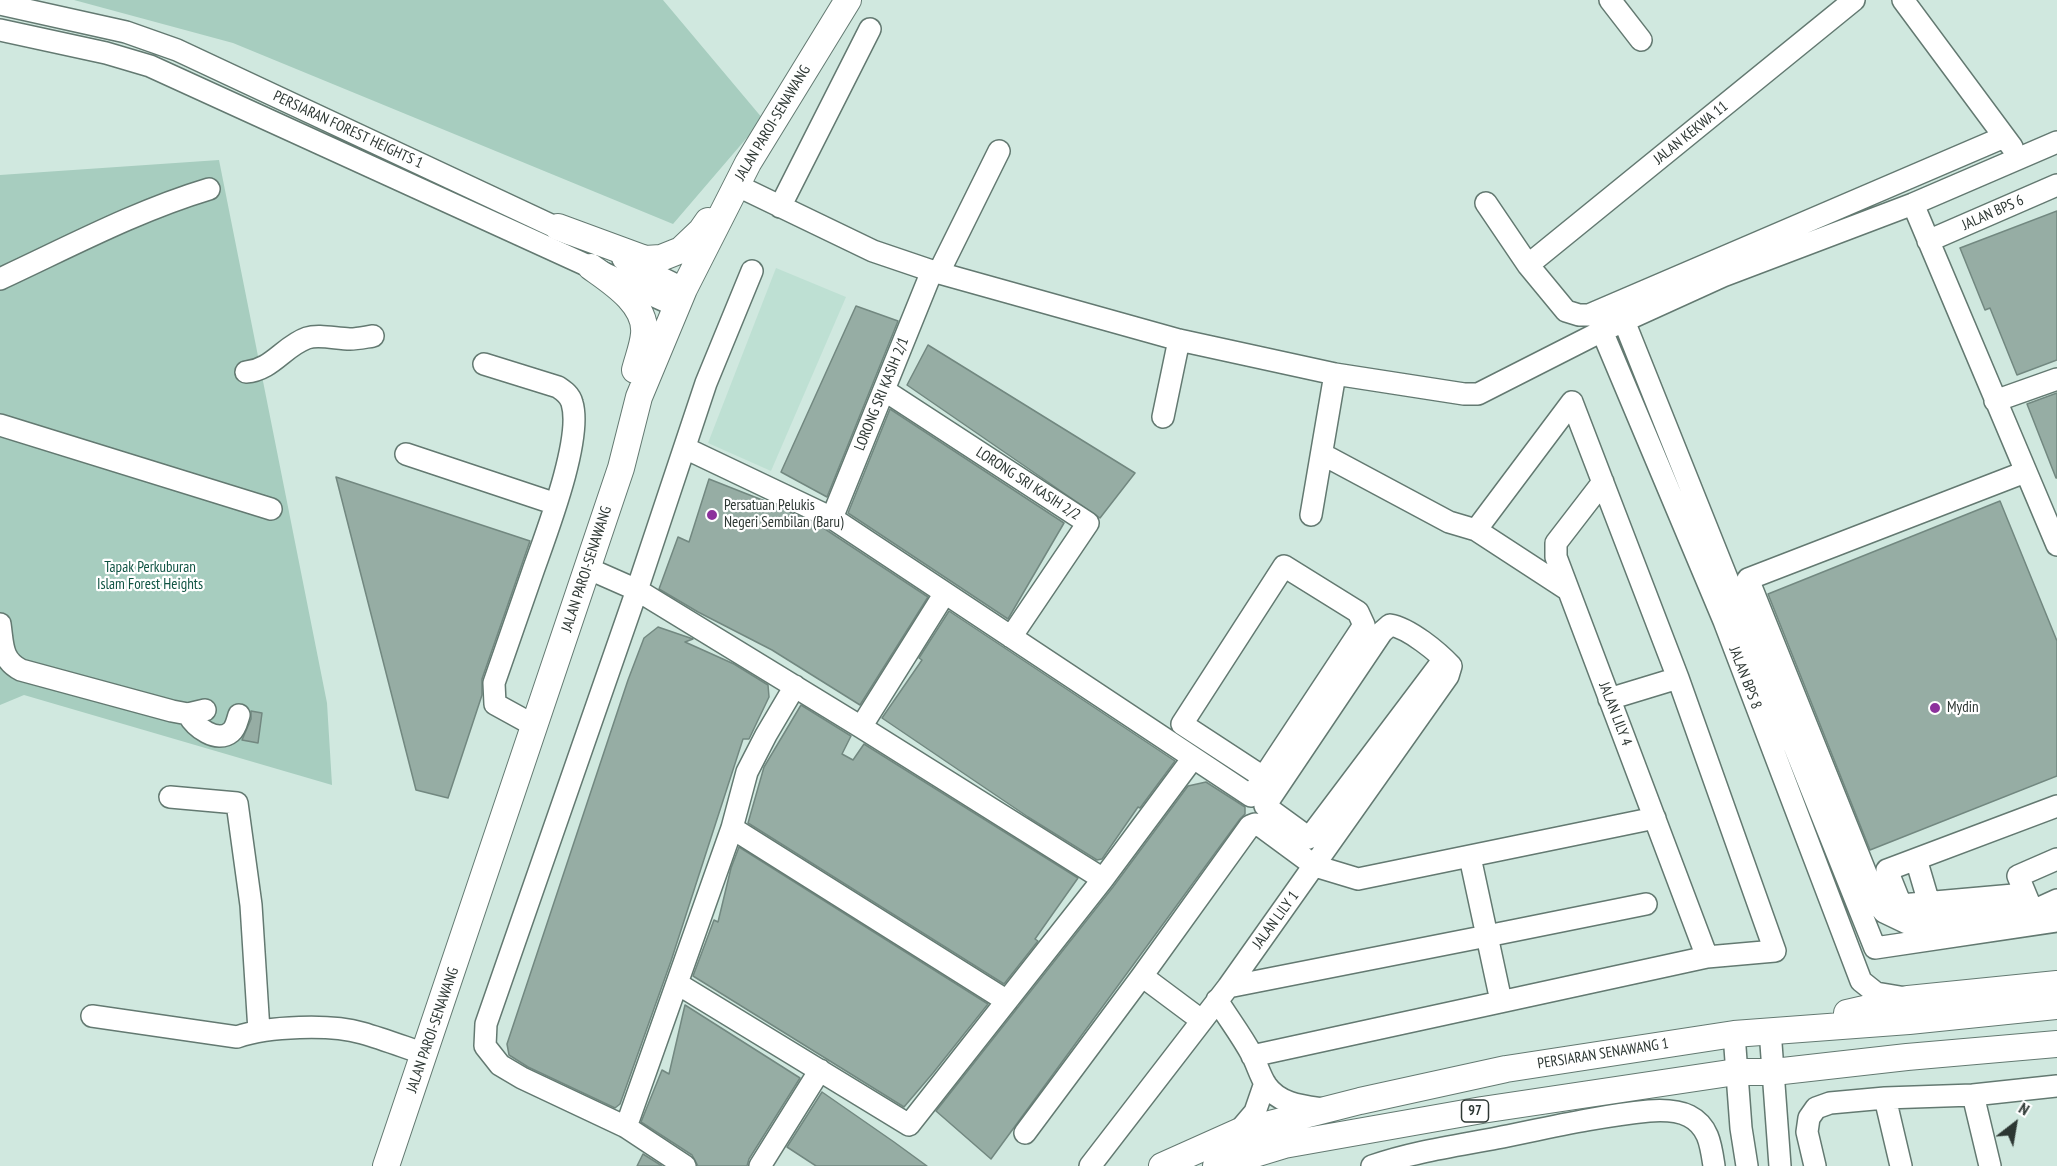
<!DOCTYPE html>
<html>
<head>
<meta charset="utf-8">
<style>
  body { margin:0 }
  #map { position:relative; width:2057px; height:1166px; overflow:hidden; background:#d0e8df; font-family:"PT Sans Narrow",sans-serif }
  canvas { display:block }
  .north { position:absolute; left:1985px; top:1094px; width:60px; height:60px; -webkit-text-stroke:4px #fff; paint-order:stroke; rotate:31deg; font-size:16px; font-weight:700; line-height:24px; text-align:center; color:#2d3733 }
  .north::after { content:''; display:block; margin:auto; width:21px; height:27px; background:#2d3733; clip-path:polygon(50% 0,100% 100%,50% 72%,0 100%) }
</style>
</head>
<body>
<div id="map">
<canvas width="2057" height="1166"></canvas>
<div class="north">N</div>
</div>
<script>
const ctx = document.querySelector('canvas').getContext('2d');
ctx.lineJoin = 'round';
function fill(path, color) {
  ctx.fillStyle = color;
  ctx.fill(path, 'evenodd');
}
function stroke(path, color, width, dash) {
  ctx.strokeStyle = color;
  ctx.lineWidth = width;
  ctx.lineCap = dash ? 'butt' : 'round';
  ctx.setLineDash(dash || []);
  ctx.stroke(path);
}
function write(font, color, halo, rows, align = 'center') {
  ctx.font = font + ' "PT Sans Narrow",sans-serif';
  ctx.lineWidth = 4.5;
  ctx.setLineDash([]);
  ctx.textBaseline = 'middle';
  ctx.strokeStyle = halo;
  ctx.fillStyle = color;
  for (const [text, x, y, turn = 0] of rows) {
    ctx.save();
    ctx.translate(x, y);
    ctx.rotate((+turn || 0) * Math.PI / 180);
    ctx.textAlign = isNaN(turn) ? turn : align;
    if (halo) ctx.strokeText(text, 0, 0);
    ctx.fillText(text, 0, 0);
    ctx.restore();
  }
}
fill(new Path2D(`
  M776,268L846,297L771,471L708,443Z`), '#bee0d3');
fill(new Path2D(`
  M74,0H663L763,119L673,224L233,43Z
  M219,160L327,703L332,785L24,695L0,705V175Z`), '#a7cdbf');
const building = new Path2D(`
  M2057,211V360L2017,375L1990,308L1985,310L1960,248Z
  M856,306L898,321L827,497L781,472Z
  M928,345L1135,473L1100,518L907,385Z
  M2057,393V478H2056L2027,404Z
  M890,409L1064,523L1008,619L848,513Z
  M336,477L530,541L482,679V695L448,798L416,790Z
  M709,479L780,507L825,529L928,597L860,705L772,650L698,612L659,589L678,537L689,542Z
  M2000,501L2057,641V776L1870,850L1768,594Z
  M949,611L1175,761L1140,808L1138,807L1102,859L1097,860L1028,817L882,718L922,660L919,658Z
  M658,627L693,639L685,642L734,664L768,685L769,697L749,739H743L671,961L620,1104L615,1108L528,1067L509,1055L507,1044L628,680L644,638Z
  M801,705L851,736L842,754L853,760L864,744L1078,878L1035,939L1038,941L1004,984L748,823L764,767Z
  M251,711L262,713L258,743L242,740L251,719Z
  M1206,782L1245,807V814L1240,819L991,1159L936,1111L1113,887L1188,786Z
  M739,847L988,1004L933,1073L904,1107L693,976L714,920L718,922L731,868Z
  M685,1005L800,1078L749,1159L747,1166H698L692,1155L641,1122L662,1070L669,1074Z
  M822,1092L894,1142L927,1166H816L787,1147Z
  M643,1154L662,1166H637Z`);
fill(building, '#96ada4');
stroke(building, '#728880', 1.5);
const minor = new Path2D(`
  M1610,0L1641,40
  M1903,0L2012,147
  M0,4L126,32L177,50L570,234
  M0,30L106,53L150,66L676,306
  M736,185L873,251L932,271L1179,340L1335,374L1464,394H1478L1602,331L1723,276L1913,204L2057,142
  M1486,203L1528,265L1566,311L1579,315H1589L2004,137
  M1913,204L2057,545
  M780,207L870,29
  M1928,241L2057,185
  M623,259L684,289
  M1528,265L1854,0
  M939,272L999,151
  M0,279C69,247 136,211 209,189
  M1624,321L1875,948L2057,921
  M1602,331L1724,621L1861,981L1876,993L1906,998
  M484,364L558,387C564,391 570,395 572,403C583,439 546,534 533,571C520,608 507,646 494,683L495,704L535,726
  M246,372C272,370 284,346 307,338C319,334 337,339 350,339C358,339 366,337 373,336
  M884,390L1088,523L1011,637
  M1995,401L2057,379
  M1163,417L1179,340
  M0,425L271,509
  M685,448L832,518L1251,796L1364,625L1358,612L1284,566L1182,724L1263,777
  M406,454L556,504
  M1322,454L1449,522L1476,530L1568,590
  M2025,472L1748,579L1879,906L1884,912L1907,923L2035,910L2057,900
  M1603,482L1556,543V557L1707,957
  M1311,515L1335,374
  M832,518L932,271
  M1476,530L1572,402
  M587,568L637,590L861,727L1103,879
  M0,624C3,644 1,660 21,670L172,711L188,714L205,710
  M1609,699L1678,678
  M188,714C195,727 217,744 231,732C236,728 237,721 239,715
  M861,727L945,593
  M170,797L237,803L251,905L259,1031
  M732,828L1007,1001
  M1470,857L1487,936L1646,904
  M1916,859L1929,903
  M2025,894L1901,905L1887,870L2057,806
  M2030,905L2018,876L2057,859
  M1142,976L1201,1020
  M678,984L909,1125L1103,879L1193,758
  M1228,987L1487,936L1501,1001
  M1217,1000C1228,1018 1242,1036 1252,1055C1257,1064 1260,1076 1266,1085C1279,1104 1302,1106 1323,1109
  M92,1016L237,1037C268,1026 331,1024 362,1033C383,1039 404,1047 425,1054
  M1770,1030L1780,1166
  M1734,1034L1741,1128L1747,1166
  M1252,1056L1707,957L1775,951L1678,678L1572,402
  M1973,1095L2057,1086
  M1885,1098L1901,1166
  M626,1127L732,828L747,772L766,735L795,686
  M1238,1132L1255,1112L1265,1083
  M1025,1133L1142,976L1250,826L1255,824L1262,827L1315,866L1358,879L1655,818
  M685,1166L626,1127L522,1078L500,1065L485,1046L486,1024L637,590L706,383L752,271
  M760,1166L820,1070
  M1090,1166L1228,987L1448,676L1451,666C1438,652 1409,628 1390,625L1382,632L1265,806L1309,838L1444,659
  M1372,1166C1412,1152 1455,1146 1497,1138C1547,1128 1598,1116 1649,1111C1662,1110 1677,1110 1689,1116C1709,1126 1711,1146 1714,1166
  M1815,1166L1807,1132L1809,1118L1816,1108L1830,1103L1885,1098L1973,1095L1990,1166`);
const major = new Path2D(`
  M558,227L645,259L661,258L681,250L701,231L708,221
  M591,267C612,282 647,304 644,334C643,346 638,358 635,370
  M1847,1013L1908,999L2057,984
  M386,1166L621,468L639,397L684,289L748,163L848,0
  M1162,1166L1238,1132L1360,1101L1506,1069L1734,1034L1909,1021L2057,1006
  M1216,1166L1284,1145L1482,1110L1736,1072H1774L1907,1057L2057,1044`);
stroke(minor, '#637971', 24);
stroke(major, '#637971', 28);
stroke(minor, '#fff', 21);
stroke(major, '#fff', 26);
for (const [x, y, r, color] of [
  [712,515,6,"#8c319c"],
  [1935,708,6,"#8c319c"]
]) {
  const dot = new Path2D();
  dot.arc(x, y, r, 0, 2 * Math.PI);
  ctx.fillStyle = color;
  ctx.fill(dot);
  stroke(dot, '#fff', 2);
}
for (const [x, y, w] of [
  [1475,1111,27]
]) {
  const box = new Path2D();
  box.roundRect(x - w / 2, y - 11, w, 22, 4.5);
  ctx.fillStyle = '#fff';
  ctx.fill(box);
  stroke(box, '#2d3733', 1.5);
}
write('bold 14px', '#2d3733', null, [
  ["97",1475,1111]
]);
write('15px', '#2d3733', '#fff', [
  ["JALAN PAROI-SENAWANG",773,123,-59],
  ["PERSIARAN FOREST HEIGHTS 1",348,130,25],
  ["JALAN KEKWA 11",1691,133,-39],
  ["JALAN BPS 6",1993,213,-24],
  ["LORONG SRI KASIH 2/1",882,394,-68],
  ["LORONG SRI KASIH 2/2",1028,484,33],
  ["JALAN PAROI-SENAWANG",587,569,-72],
  ["JALAN BPS 8",1745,678,69],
  ["JALAN LILY 4",1615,714,69],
  ["JALAN LILY 1",1276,920,-54],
  ["JALAN PAROI-SENAWANG",433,1030,-71],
  ["PERSIARAN SENAWANG 1",1603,1054,-9]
]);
write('15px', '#2d3733', '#fff', [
  ["Persatuan Pelukis",724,506],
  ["Negeri Sembilan (Baru)",724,523],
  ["Mydin",1947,708]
], 'left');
write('15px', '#105443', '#fff', [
  ["Tapak Perkuburan",150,568],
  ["Islam Forest Heights",150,585]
]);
</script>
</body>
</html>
